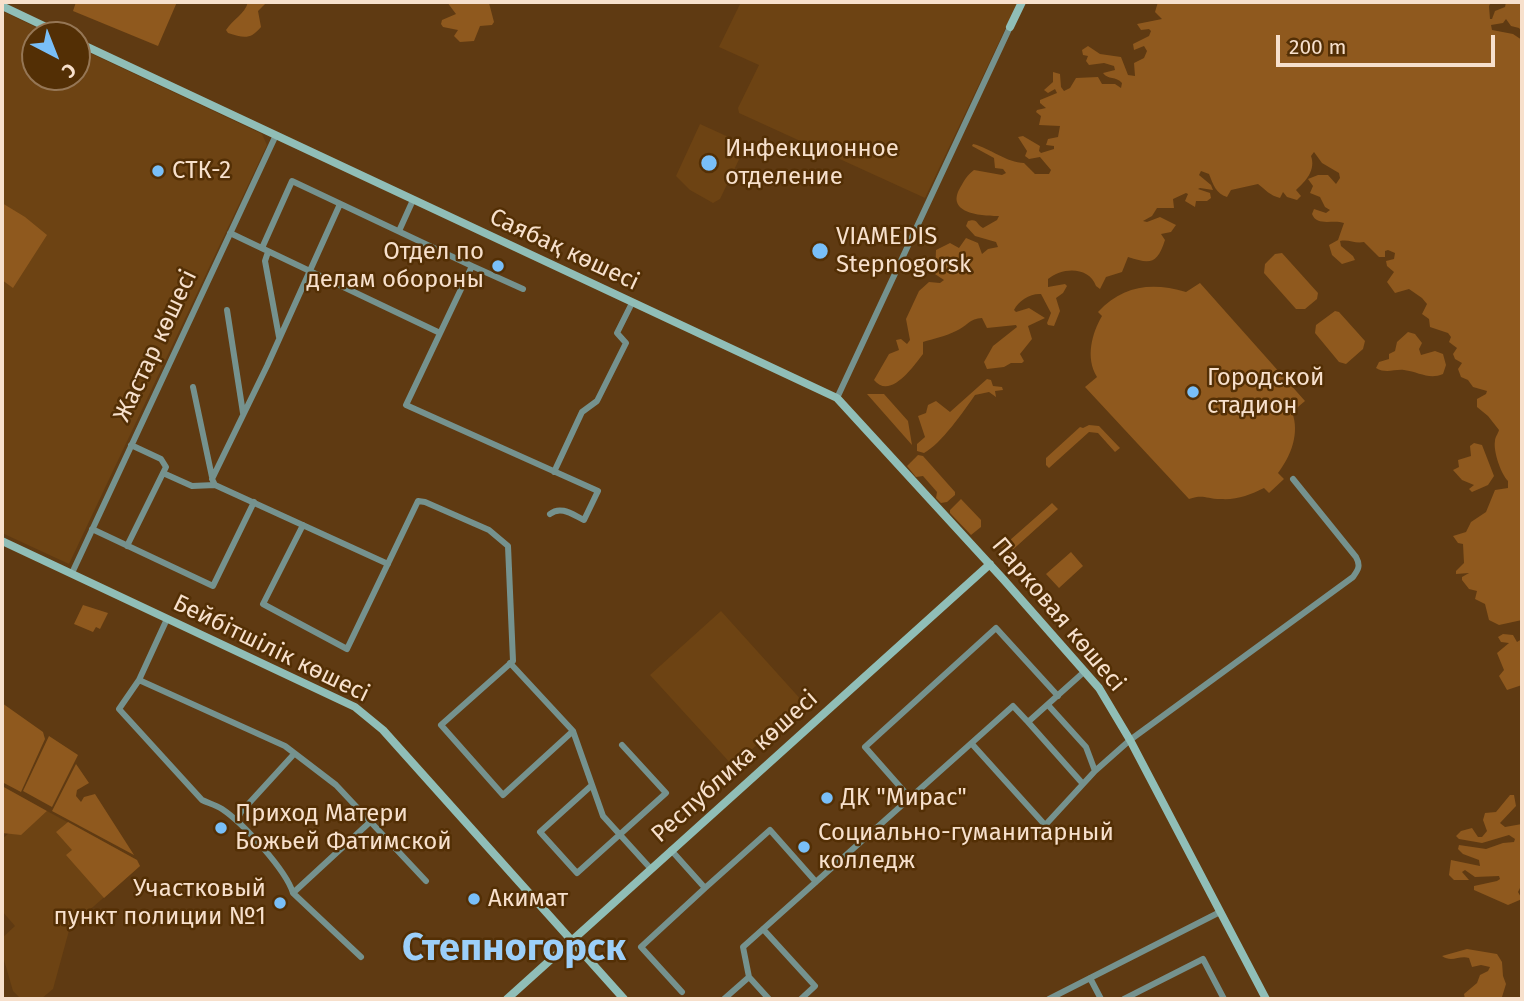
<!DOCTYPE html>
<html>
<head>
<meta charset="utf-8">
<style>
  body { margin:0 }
  #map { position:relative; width:1524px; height:1001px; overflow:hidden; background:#5f3a12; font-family:"Fira Sans",sans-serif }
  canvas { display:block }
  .frame { position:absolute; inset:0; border:4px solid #f7e0cc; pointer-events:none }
  .north { position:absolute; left:21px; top:21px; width:70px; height:70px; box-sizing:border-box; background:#532f05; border:2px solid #957655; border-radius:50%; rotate:138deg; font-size:19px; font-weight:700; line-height:28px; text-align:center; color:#f7e0cc }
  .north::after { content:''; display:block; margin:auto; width:24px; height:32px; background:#79bff8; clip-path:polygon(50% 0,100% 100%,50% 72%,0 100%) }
  .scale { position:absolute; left:1276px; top:35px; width:219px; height:32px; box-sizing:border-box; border:4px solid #f7e0cc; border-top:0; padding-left:9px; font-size:21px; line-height:24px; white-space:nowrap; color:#f7e0cc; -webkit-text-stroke:5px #532f05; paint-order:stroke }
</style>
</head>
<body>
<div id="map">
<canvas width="1524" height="1001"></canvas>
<div class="frame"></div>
<div class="north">С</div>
<div class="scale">200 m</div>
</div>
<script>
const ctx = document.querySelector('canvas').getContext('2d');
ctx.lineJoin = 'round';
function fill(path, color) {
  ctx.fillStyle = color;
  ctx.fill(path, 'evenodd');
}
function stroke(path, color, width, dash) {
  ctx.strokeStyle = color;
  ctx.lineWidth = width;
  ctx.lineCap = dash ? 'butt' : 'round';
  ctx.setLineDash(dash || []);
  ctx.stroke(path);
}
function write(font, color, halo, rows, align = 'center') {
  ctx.font = font + ' "Fira Sans",sans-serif';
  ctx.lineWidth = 5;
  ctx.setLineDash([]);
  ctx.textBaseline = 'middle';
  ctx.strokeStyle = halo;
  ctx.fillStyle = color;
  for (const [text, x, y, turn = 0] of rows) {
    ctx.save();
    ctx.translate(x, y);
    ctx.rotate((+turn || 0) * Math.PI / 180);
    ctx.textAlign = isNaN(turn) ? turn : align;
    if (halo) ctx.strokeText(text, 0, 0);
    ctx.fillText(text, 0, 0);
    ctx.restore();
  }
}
fill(new Path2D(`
  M741,2H1018L925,198L739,113L738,108L759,65L719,47Z
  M2,11L52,35H35V77H77V47L262,134L267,145L69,564L2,533Z
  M700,124L746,145L720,199L713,203L690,190L676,176Z
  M721,611L804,703L733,766L650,675Z
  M47,811L137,860L140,866L70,927L53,989L41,999H21L13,991L2,953V938L15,926L2,911V839L9,833L21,834Z`), '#6d4313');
fill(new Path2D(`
  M76,2H177L158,46L73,11Z
  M248,2H267L258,11L261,27C250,40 244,38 228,33L226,30C233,19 245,14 248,2Z
  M447,2L489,3L494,22L492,25L480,26L474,41L460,42L454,36L458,30L443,27L441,24L442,20L456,14Z
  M1158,2H1491L1489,6L1490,19H1492L1495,11L1505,7L1506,2H1522V32L1519,28L1511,26L1506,19L1503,23L1491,25L1492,30L1513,34L1522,40V620L1499,625L1489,620L1485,604L1475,599L1477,591L1469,589L1462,580V577L1469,573L1456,574V571L1464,563L1463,544L1458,543L1453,536L1466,532L1471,522L1486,512L1495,490L1508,488V481C1501,474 1493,451 1495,441C1495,437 1498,434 1499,430L1488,416L1477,407V399L1486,394L1487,391L1473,387L1468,380L1461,377L1458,369L1462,363L1455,359L1453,354L1457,348L1449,342L1451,337L1448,333L1430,327L1429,319L1422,314L1427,304L1422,298L1409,289L1395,293L1387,282L1394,272L1387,266L1386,261L1394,259L1395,253L1388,250L1385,251V257H1379L1364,242C1355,244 1349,239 1340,241L1341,246L1353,256L1355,260L1342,264L1332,255L1329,245L1338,240L1344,223C1333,219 1317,227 1312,214L1314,209L1326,213L1330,210L1325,207L1320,197L1310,193L1313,186L1308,179L1318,175H1328L1336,184L1340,178L1339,173L1322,163L1314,152L1311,156C1316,170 1306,181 1296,190L1301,196L1297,200L1287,197L1283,192L1280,198C1269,195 1266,190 1258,184L1231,190L1227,197C1216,194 1213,184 1209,174L1201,171L1199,175L1211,185L1213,190L1200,188L1198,189L1210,193L1211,198L1207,201H1196L1195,207L1185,201L1188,194L1186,193L1173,199L1174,208H1157L1152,216L1143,221L1147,222L1160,217L1176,225L1171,232L1161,234L1165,240C1157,265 1150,264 1128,257L1122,272L1106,277L1100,289L1096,286C1089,266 1062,267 1048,279V287L1065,284L1067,286L1063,293L1056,298L1060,311L1054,326L1048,325L1047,323L1051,313L1041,294C1031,293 1018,301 1014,310L1016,312L1029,308L1045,318L1028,326L1032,339L1020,354L1024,361L1022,363H1011L1004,367L987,369L984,362L993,346L1017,327L1016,325L987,328L982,318C970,318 966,327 956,331C946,336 933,339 923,342V354C913,367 890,400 874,380L889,354L899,350L896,340L901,339L907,344L910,340L906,319L919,291L929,282L940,283L944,280L935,274L936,250L950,243L959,248L966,238L978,243L982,254L988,249L998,247L996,242L975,236L966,226L968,221C978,218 976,224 983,228L997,220L999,216C983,216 945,214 960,188C964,181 967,175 974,170L1002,175L1006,173L1003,169L995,168L994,158L972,146L973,144C990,148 1007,163 1024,163L1035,174H1049L1051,170L1040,157L1029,159L1025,156L1027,151L1018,137L1023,136L1040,146L1039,151L1041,153L1054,149V146L1046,145L1048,139L1058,137L1060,126L1039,125L1041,116L1036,112L1037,110L1046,108L1040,103V100L1057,93L1055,89L1048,93L1044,90L1053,82V72L1060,74L1061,87L1064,91L1070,88L1076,78L1098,77L1102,84H1115L1121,88L1122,83C1116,76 1108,80 1103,73L1115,70L1114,66L1104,63L1089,65L1086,61L1088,56L1083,55L1082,50L1088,46L1100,54L1121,57L1128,75L1135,76L1134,63L1144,58L1147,51L1144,46L1134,50L1133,44L1149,36L1151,31L1149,29L1141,30L1137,24L1162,19L1155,12Z
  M2,203L25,217L47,235L13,288L2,280Z
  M1282,253L1318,293L1317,299L1305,309H1296L1264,273L1265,264L1275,254Z
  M1200,283L1305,401L1292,412C1300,433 1291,456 1278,473L1284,479L1269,493L1264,488C1250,495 1237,500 1221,499C1205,499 1204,494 1189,499L1085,387L1097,377C1085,358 1092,333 1102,316L1098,312C1123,285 1152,282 1186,292Z
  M1335,311L1339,312L1365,341L1363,349L1346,364L1339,362L1315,333L1316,325Z
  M1408,332L1415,334L1422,343L1419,349L1421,355L1435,351L1443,354L1446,365L1443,374C1429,380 1419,372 1404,370C1394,369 1386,374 1376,368L1379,362L1389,359V354L1395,351L1397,342Z
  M987,379L991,380L993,386L1002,387L1003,390L995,391L996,397L989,392L975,395C964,411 941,444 924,453L917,451V444L925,437L918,416L926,413L928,405L936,401L950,412Z
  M867,394H884L908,421L912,445Z
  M1089,425L1099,426L1120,448L1115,452L1098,433L1089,432L1049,468L1046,465V458L1080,427L1083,428Z
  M1474,443L1482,445L1494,476L1488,485L1472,492L1469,489L1474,485L1462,480L1453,470L1459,467L1458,460L1471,456L1470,446Z
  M918,455L923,456L955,492V495L947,502L941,503L936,498L937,492L923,476L916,477L907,466Z
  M961,499L981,520V527L971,535L950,513V510Z
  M1052,503L1058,509L1008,554L1001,548Z
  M1071,552L1083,566L1059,588L1046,574Z
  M83,605L108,613L100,629L96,627L93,632L74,624Z
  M1503,634L1513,635L1517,642L1522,639V685L1507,690L1499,676L1504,670L1497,653L1509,643L1501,642L1498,637Z
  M2,703L43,732L45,739L21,792L2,782Z
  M49,736L78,755L52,807L23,791Z
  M76,764L89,783L77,790L76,796L81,802L84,797L95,794L134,855L52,811Z
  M2,786L47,811L21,835L2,833Z
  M1510,795H1514L1516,806L1500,823L1505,827L1522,824V884L1518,892L1522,899L1508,905L1474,890V886L1497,881L1500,879L1499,876L1475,877L1465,870L1462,872L1469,880H1454L1449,875L1451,860L1480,866L1479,860L1463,854L1458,849L1459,845L1486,849L1503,843L1514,842L1515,839L1509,835L1482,843L1459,839L1456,836L1461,831L1472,828L1478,837H1482L1487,831L1483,820L1485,813L1496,812Z
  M68,822L137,860L140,866L104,898L66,855L72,850L56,832Z
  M1467,949L1497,954L1502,962L1503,976L1506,984L1502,997L1465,999L1464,994L1477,983L1480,975L1488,971L1490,967L1481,965L1472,967L1469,958C1459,955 1452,963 1442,956Z`), '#8f591e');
stroke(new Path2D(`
  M399,231L413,200
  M230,233L440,333
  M262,248L292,181L472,266L406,405L598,491L584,520C573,515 561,505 550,514
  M268,252L265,261L279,337
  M472,266L523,289
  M227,310L243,413
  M193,387L212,477
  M837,398L1010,27
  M554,472L582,412L597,401L626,343L617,333L632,303
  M163,473L192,486L215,485L388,564
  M215,485L212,479L267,366L340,204
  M303,525L263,604L347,649L418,501L425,502L489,530L508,546L513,661L441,725L503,795L573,731
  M92,529L213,586L254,502
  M127,546L166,467L161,459L131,445
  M72,573L276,135
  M167,619L139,680L285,746L336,785L426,881
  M510,663L573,731L603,816L651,869
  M139,680L119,709L202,800C208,803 216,805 222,809C243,823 286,870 293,893L361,957
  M1048,705L1086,747L1095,771
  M1028,722L1083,784
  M972,744L1045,825
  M592,785L540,832L577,873L666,793L622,745
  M910,798L865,747L996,628L1058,696
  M237,820L241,812L294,754
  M1037,834L1095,771L1130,740L1353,577C1358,570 1361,566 1356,557L1293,479
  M671,850L705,888L770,830L816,882
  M293,893L370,822
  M763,929L815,986L801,999
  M1090,978L1101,999
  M682,992L641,947L705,888
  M724,999L749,977
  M769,999L749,977L743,947L1013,706L1028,722L1085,671
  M1049,999L1220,912
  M1124,999L1203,959L1224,999`), '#75928e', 6);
stroke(new Path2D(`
  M2,6L63,35
  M1010,27L1022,2
  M77,42L837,398L1004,580L1099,688L1130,740L1266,999
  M2,541L355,707L383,730L624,999
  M507,999L990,564`), '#90beb7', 8);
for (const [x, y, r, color] of [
  [709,163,9,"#79bff8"],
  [158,171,7,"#79bff8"],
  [820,251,9,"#79bff8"],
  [498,266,7,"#79bff8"],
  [1193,392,7,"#79bff8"],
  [827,798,7,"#79bff8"],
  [221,828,7,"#79bff8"],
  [804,847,7,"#79bff8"],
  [474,899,7,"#79bff8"],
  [280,903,7,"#79bff8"]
]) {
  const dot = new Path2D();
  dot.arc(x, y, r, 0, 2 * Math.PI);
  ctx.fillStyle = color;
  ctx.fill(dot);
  stroke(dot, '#532f05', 2.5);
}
write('24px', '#f7e0cc', '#532f05', [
  ["Инфекционное",725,149],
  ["отделение",725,177],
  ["СТК-2",172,171],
  ["VIAMEDIS",836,237],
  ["Stepnogorsk",836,265],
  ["Отдел по",484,252,"right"],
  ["делам обороны",484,280,"right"],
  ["Городской",1207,378],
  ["стадион",1207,406],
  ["ДК \"Мирас\"",841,798],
  ["Приход Матери",235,814],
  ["Божьей Фатимской",235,842],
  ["Социально-гуманитарный",818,833],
  ["колледж",818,861],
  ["Участковый",266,889,"right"],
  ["пункт полиции №1",266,917,"right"],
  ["Акимат",488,899]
], 'left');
write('24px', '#f7e0cc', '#532f05', [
  ["Саябақ көшесі",564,250,25],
  ["Жастар көшесі",156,346,-65],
  ["Парковая көшесі",1058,615,50],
  ["Бейбітшілік көшесі",271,649,26],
  ["Республика көшесі",735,767,-42]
]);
write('bold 38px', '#9ccff9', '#532f05', [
  ["Степногорск",514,949]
]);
</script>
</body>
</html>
